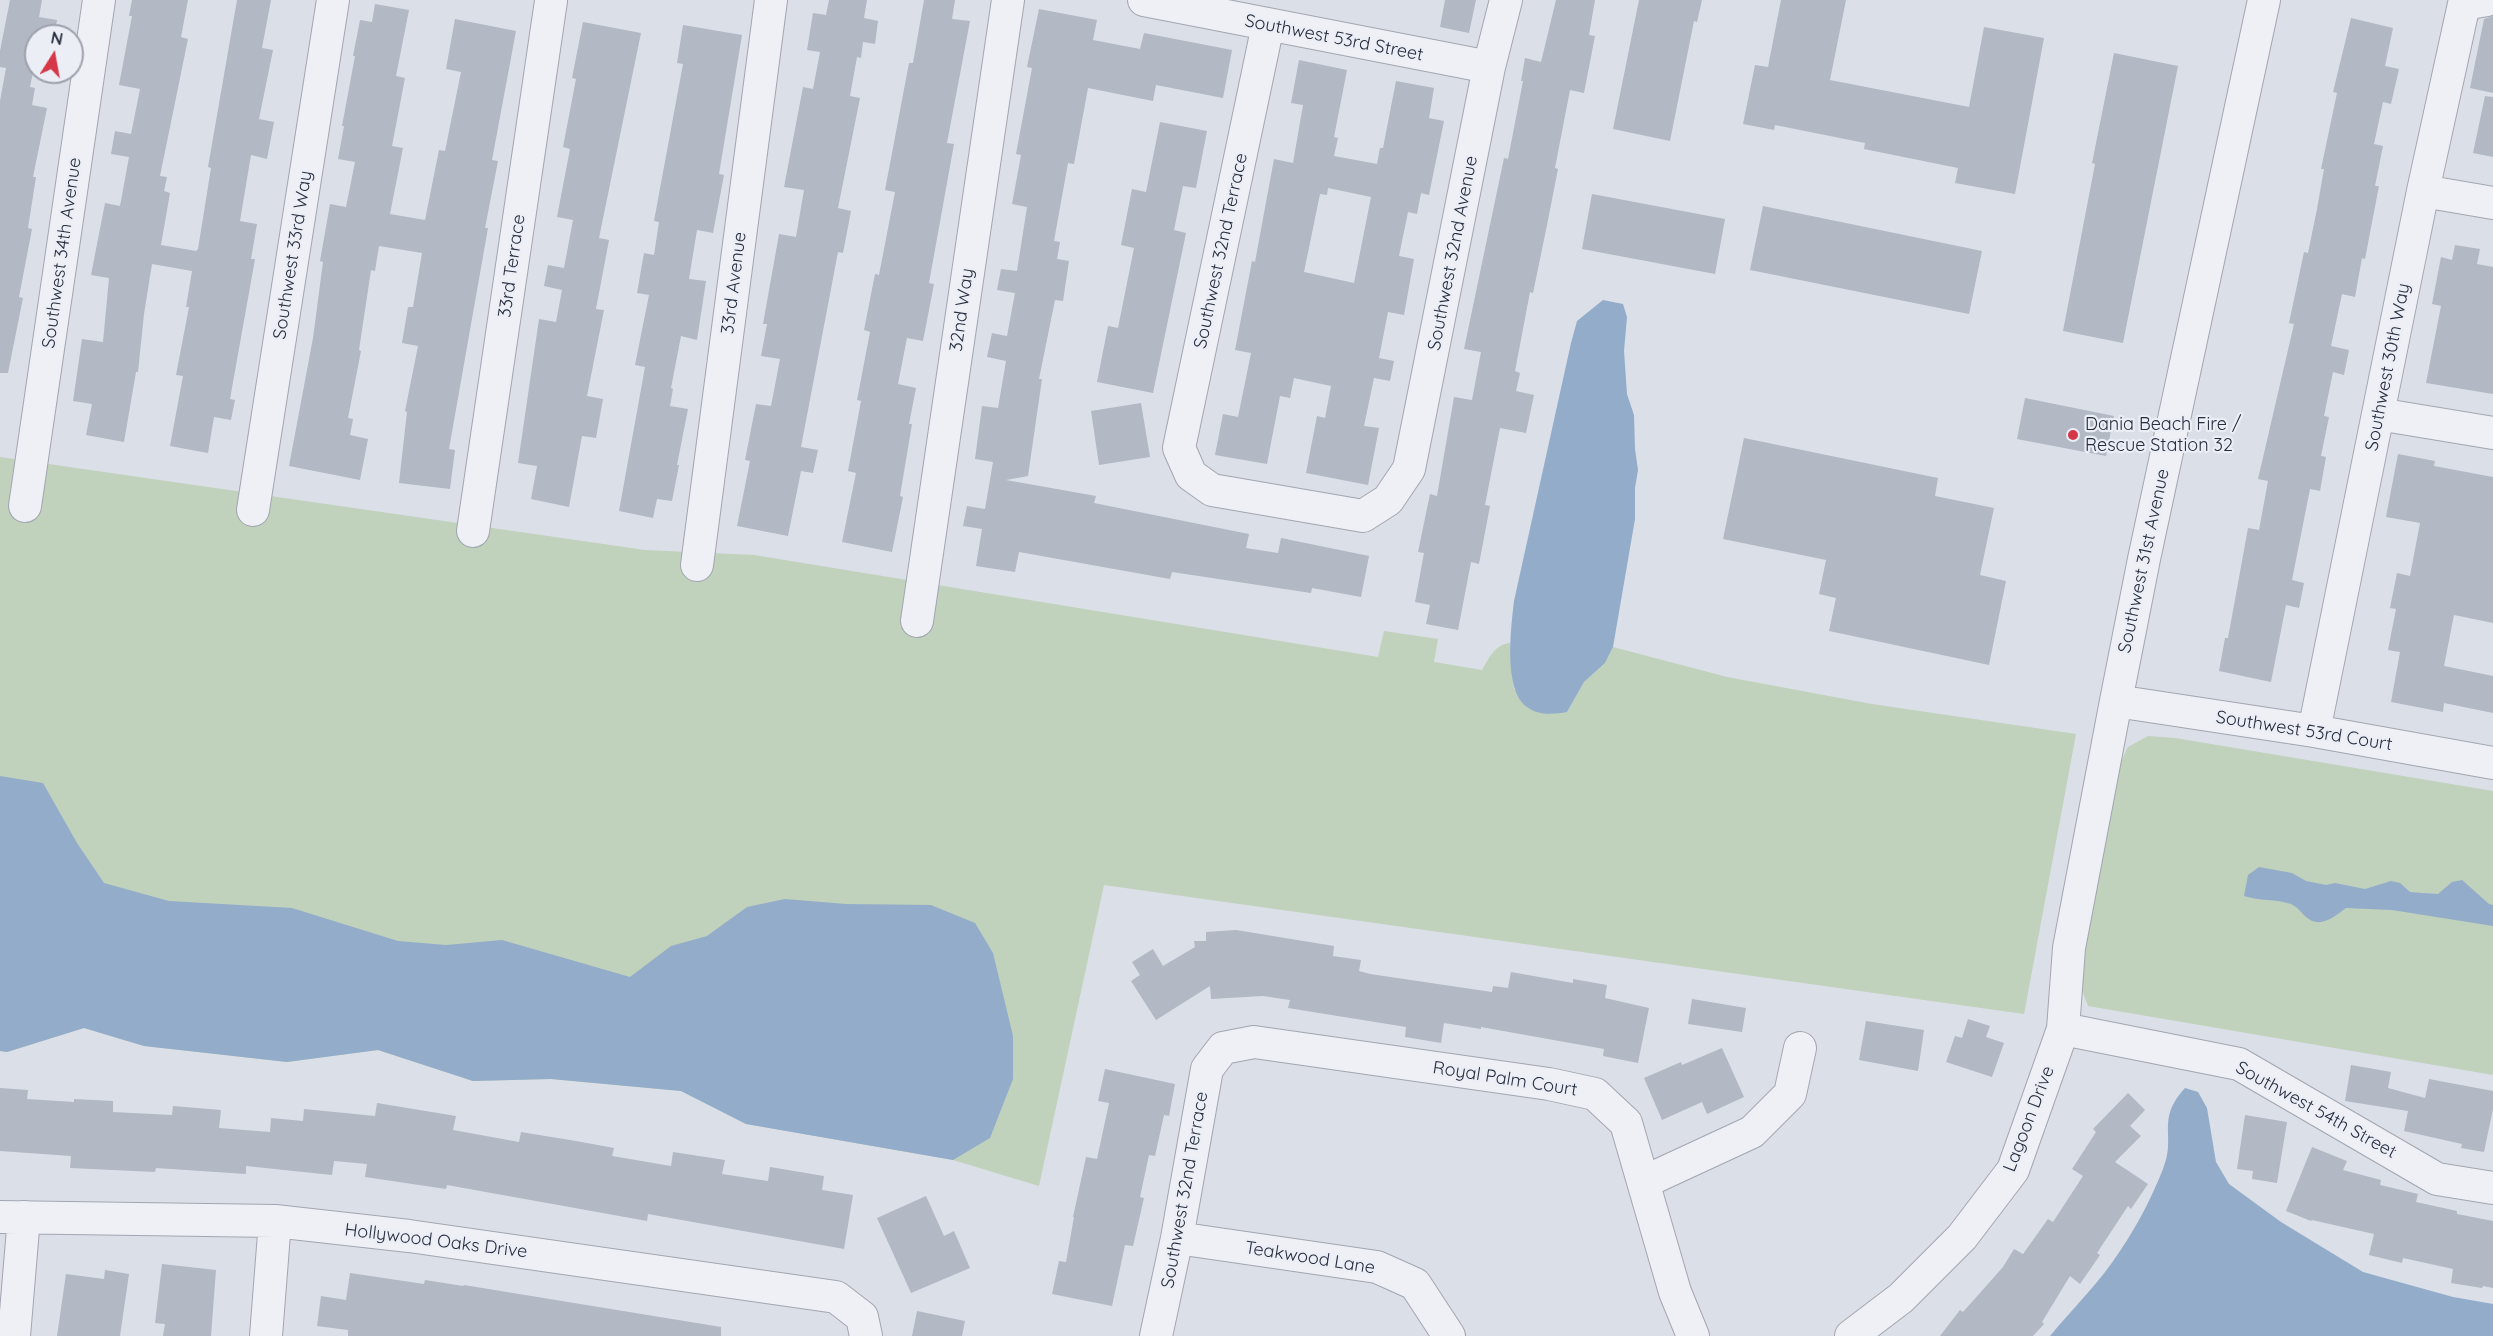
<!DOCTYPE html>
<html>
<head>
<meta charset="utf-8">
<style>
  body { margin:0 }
  #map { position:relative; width:2493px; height:1336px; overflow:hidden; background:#dbdfe7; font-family:Quicksand,sans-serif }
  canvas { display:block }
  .north { position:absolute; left:24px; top:24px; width:60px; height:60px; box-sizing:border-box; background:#ebeef5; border:2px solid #9ca1ac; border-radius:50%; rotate:11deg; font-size:16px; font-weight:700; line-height:24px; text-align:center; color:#252d3e }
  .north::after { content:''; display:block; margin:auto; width:21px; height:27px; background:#d63748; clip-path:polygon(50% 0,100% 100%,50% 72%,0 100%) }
</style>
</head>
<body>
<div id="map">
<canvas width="2493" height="1336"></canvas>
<div class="north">N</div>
</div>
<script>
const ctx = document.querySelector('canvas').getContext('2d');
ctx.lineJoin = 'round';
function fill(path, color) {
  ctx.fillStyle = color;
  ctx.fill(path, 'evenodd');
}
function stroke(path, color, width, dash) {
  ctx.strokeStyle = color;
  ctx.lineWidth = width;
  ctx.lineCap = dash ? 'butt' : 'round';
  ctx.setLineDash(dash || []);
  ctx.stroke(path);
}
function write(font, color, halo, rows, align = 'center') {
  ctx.font = font + ' Quicksand,sans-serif';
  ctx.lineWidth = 4.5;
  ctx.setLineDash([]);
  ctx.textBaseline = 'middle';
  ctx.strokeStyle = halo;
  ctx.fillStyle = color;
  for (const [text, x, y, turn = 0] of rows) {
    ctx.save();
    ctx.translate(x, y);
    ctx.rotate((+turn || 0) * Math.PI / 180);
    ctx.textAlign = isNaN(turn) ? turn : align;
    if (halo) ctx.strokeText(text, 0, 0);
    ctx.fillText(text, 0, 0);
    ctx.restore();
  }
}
fill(new Path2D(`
  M0,457L645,550L754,555L1378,657L1384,631L1438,639L1434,662L1482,670C1490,657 1494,645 1510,643L1514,689L1567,712L1584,682L1605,663L1613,647L1727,677L1872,704L2076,734L2024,1014L1104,885L1039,1186L953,1160L746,1124L681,1091L551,1079L473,1081L378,1050L287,1062L144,1046L84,1028L7,1052L0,1051Z
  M2148,736L2175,738L2493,791V1075L2088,1006L2081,987L2080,961L2118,768L2128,747Z`), '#c0d1bc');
fill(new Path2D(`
  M1603,300L1623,304L1627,317L1624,351L1627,394L1634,415L1635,449L1638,470L1635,488V519L1613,647L1605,663L1584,682L1567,712C1554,714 1539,716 1527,707C1503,690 1511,627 1514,601L1571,343L1577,321Z
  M0,776L43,783L77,843L104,883L169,901L292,908L398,941L446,945L502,940L630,977L671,946L707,936L747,907L785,899L846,904L931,905L975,923L993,953L1013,1036V1079L990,1138L953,1160L746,1124L681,1091L551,1079L473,1081L378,1050L287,1062L144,1046L84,1028L7,1052L0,1051Z
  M2259,867L2292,873L2306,881L2326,885L2335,883L2365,889L2391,881L2400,883L2410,892L2422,893L2438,894L2452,882L2462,880L2489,904L2493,905V926L2392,910L2346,908C2334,917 2319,930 2305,916C2301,912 2296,906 2291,904C2276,899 2259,901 2244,896L2248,875Z
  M2185,1088L2198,1092L2207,1108L2216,1162L2229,1184L2281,1222L2363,1272L2453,1297L2493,1304V1336H2050C2073,1308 2101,1281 2120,1251C2137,1226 2152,1197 2163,1169C2177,1135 2155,1121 2185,1088Z`), '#93acca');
fill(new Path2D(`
  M10,0H42L39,17L57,20L54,36H36V57L30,87L35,88L32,105L47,108L33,177H36L28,228L32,229L19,297L23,298L8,373H0V101L6,68L0,67V51Z
  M132,0H188L181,37L188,39L160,176L167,177L164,191L170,193L161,245L196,251L198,249L211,168L208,167L237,0H271L262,48L273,50L259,119L274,122L267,159L251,155L240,221L257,224L251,259H255L230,399L235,400L231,420L214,417L208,453L170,446L183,376L176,375L189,307H186L192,271L152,264L144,314L138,372H136L124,442L86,435L92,404L73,401L82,339L103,342L109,278L91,275L105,203L120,206L129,157L111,154L115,131L131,134L140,89L119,85L132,16H129Z
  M829,0H867L864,18L878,21L875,44L863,42L861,58L857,57L850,96L860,98L838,208L851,211L843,253L838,252L801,447L818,450L813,473L801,471L788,536L737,526L750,461L745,460L756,404L771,406L780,359L761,356L767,324H763L779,234L796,237L804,190L784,187L803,87L813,89L820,52L807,50L813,13L826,15Z
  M924,0H955L952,19L970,21L947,143L954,144L929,283L934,284L923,341L907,338L898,384L916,388L909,424H912L900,496L903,497L892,552L842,542L856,473L848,471L861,401L857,400L870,332L864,330L875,274L879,275L895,192L885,190L909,63H913Z
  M1445,0H1476L1469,33L1440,27Z
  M1556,0H1595L1589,35L1595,36L1584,93L1570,90L1555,168L1558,169L1547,225L1533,293L1530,292L1515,371L1520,373L1516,391L1534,395L1526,433L1500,428L1485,505L1490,506L1479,564L1471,562L1458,630L1426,624L1430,605L1415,602L1424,553L1418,552L1430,494L1437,496L1454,397L1472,400L1481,352L1464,349L1504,158L1508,159L1523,81H1521L1525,58L1541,62Z
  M1639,0H1702L1697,22L1694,21L1670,141L1613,129Z
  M1781,0H1846L1830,80L1969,107L1984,27L2044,38L2015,194L1955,183L1958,168L1864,149L1865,143L1775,125L1774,130L1743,124L1755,65L1768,67Z
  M375,4L409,10L396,76L405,78L392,146L403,148L390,214L425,220L439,150L445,151L461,72L446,69L455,19L516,31L492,160L498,161L485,228H488L449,449L455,450L450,489L399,483L407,412L405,411L418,346L402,343L408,307H413L422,253L379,246L375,271L371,270L359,350L361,351L348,418L353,419L350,435L368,439L360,480L289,466L313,338L323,262L320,261L330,204L346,207L355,162L338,159L344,126H342L355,56H353L360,20L372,22Z
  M1039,9L1097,20L1093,40L1140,49L1144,33L1232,50L1223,98L1156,85L1153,101L1088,88L1074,164L1068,163L1054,241L1060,242L1057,259L1069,261L1063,301L1055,300L1039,379H1042L1028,476L1006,480L1096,496L1094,503L1249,534L1246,548L1278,553L1281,538L1369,556L1361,597L1312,588L1311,593L1172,572L1170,579L1019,552L1015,572L976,566L982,529L963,526L967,506L985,509L993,462L975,459L982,406L998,408L1006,361L987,357L992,333L1007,336L1015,293L997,290L1001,269L1017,271L1027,207L1012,204L1021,155L1016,154L1032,68L1027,67Z
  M2493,16V93L2470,88L2484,19Z
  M2351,18L2393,28L2385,66L2399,69L2391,104L2383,102L2374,144L2383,146L2375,186H2379L2365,259L2362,258L2355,297L2342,294L2331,346L2349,350L2344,375L2333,372L2324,416L2329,417L2321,456L2326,457L2320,491L2310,489L2292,580L2304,583L2299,608L2286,605L2271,682L2219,671L2225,638H2228L2248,528L2259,530L2268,481L2258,479L2294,324L2289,323L2304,252L2308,253L2317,209L2324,169H2321L2337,93L2333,92Z
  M583,22L641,33L599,238L609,240L596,309L604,310L587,396L603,399L596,438L582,436L569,507L531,499L537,466L518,463L539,319L556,322L562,290L544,286L548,265L564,268L573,220L557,217L570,149L563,147L576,79L572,78Z
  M683,25L742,35L719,174L724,175L713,233L697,230L689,279L706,281L697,340L681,336L671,388L673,389L670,406L688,409L677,465H679L672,501L657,499L653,518L619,511L645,367L635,365L649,295L637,293L644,253L654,255L659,222L654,221L683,64L677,63Z
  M2114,53L2178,66L2123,343L2063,331L2095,164L2092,163Z
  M1299,60L1347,70L1334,137L1338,138L1334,156L1377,164L1380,148H1383L1396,81L1434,88L1429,118L1444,121L1429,195L1421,193L1417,214L1408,212L1399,256L1414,259L1404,315L1388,312L1379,358L1394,361L1390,381L1374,378L1364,426L1379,428L1368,485L1306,473L1317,416L1325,418L1331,386L1294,378L1290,398L1280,396L1267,464L1215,455L1223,414L1238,417L1251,353L1235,350L1252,261L1255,262L1274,159L1293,163L1303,105L1291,103ZM1328,188L1371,197L1354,283L1304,272L1320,194L1327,195Z
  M2485,96L2493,97V157L2473,153Z
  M1160,122L1207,131L1196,188L1183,186L1174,230L1186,233L1153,393L1097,382L1108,326L1118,328L1134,248L1121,245L1132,189L1146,192Z
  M1592,194L1725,219L1715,274L1582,249Z
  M1763,206L1982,251L1969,314L1750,270Z
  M2455,245L2480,249L2477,264L2493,267V394L2426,383L2441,306L2432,304L2441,257L2452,260Z
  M2025,398L2114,416L2106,456L2017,439Z
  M1141,403L1150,457L1099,465L1091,411Z
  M1744,438L1938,478L1935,496L1994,508L1980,575L2006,581L1989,665L1829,631L1836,598L1819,594L1826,560L1723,539Z
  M2398,454L2435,461L2434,466L2493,477V623L2454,615L2444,666L2493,676V713L2444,703L2443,712L2391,702L2400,652L2388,650L2396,609L2390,608L2397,573L2410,576L2420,523L2386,517Z
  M1236,930L1334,946L1333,956L1361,960L1359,971L1370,974L1492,992L1493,986L1508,988L1511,972L1573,983V979L1607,985L1605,998L1649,1008L1638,1063L1603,1056L1604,1049L1481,1027V1029L1444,1023L1441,1043L1405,1037L1406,1027L1288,1008L1290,1000L1263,996L1211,999L1210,986L1156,1020L1131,981L1140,975L1132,962L1153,949L1163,966L1195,947L1194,941H1206V932Z
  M1692,999L1746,1008L1742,1032L1688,1024Z
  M1968,1019L1990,1026L1986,1037L2004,1043L1992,1077L1946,1062L1955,1036L1962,1038Z
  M1866,1021L1924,1030L1918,1071L1859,1060Z
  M1722,1048L1744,1097L1707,1114L1702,1102L1662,1120L1644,1078L1681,1062L1682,1065Z
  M2351,1065L2391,1072L2388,1088L2425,1098L2429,1079L2493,1091V1109L2484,1152L2461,1148L2462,1144L2404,1131L2408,1111L2345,1101Z
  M1105,1069L1175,1084L1169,1116L1164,1115L1155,1156L1149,1155L1140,1197L1144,1198L1133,1246L1125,1245L1112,1306L1052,1294L1059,1261L1066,1262L1074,1217H1073L1086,1157L1097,1159L1109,1103L1098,1101Z
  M0,1088L28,1090L27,1099L74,1102V1099L113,1101V1112L172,1115L173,1106L221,1110L219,1128L270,1132L271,1118L303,1121L304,1109L375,1116L377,1103L456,1116L453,1130L519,1142L521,1132L576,1141L614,1148L612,1156L671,1166L673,1152L725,1160L722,1174L768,1181L770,1167L824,1176L822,1190L853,1195L844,1249L648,1214L647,1221L447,1185L446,1189L365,1177L367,1164L334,1161L332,1175L246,1166V1174L156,1168L155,1172L70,1168L71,1156L0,1151Z
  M2128,1093L2145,1110L2130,1126L2141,1136L2115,1162L2148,1184L2131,1209L2128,1206L2097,1253L2100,1255L2080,1284L2070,1276L2042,1322L2044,1324L2033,1336H1940L1960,1310L1963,1312L2003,1267L2014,1249L2023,1254L2048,1219L2053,1222L2083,1176L2072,1169L2096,1132L2093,1129Z
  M2245,1115L2287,1122L2277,1183L2252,1179L2253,1171L2237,1169Z
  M2312,1147L2347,1161L2343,1170L2381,1180L2380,1185L2418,1194L2416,1202L2457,1211V1214L2493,1221V1288L2483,1286L2482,1288L2451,1283L2453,1269L2403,1258L2402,1263L2369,1255L2374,1234L2312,1220L2311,1221L2286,1211Z
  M926,1196L944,1236L954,1231L970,1268L911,1293L877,1218Z
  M162,1264L216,1270L211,1336H163L165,1324L155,1323Z
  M105,1270L129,1274L120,1336H57L66,1274L104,1279Z
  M350,1273L424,1284L425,1280L463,1286L464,1285L721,1327V1336H348V1330L317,1326L321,1296L346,1300Z
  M917,1311L965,1321L962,1336H912Z`), '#b2b8c4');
const minor = new Path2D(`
  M1144,0L1489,67
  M1268,25L1179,448L1191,475L1212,490L1363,516L1388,500L1409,469L1489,67L1506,0
  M2423,191L2493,203
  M2378,414L2493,433
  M25,506L99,0
  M253,510L333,0
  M473,531L551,1
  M697,565L771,0
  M917,621L1008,0
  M2116,701L2314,731L2493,763
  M2314,731L2423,191L2464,4L2487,0
  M2063,1029L2239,1064L2437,1179L2493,1188
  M1644,1182L1752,1132L1790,1094L1800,1048
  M0,1217L275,1221L409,1236L836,1297L862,1317L866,1336
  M1177,1238L1377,1267L1415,1284L1449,1336
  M14,1336L24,1217
  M266,1336L275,1221
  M1156,1336L1177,1238L1207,1069L1223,1048L1254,1042L1549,1084L1595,1094L1626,1123L1675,1292L1693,1336
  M1851,1336L1901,1298L1962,1237L2013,1170L2063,1029L2069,948L2116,701L2144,559L2264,0`);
stroke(minor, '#a1a6b1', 34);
stroke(minor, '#eef0f5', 32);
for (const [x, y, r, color] of [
  [2073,435,6,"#d63748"]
]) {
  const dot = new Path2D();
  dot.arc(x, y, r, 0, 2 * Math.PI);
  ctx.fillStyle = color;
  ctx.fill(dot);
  stroke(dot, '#ebeef5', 2);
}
write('18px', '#252d3e', '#ebeef5', [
  ["Southwest 53rd Street",1334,38,11],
  ["Southwest 32nd Terrace",1221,251,-78],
  ["Southwest 34th Avenue",62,253,-82],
  ["Southwest 32nd Avenue",1453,253,-79],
  ["Southwest 33rd Way",293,255,-81],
  ["33rd Terrace",512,266,-82],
  ["33rd Avenue",734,283,-83],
  ["32nd Way",962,310,-82],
  ["Southwest 30th Way",2388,367,-79],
  ["Southwest 31st Avenue",2144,561,-78],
  ["Southwest 53rd Court",2304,731,9],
  ["Royal Palm Court",1505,1079,9],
  ["Southwest 54th Street",2316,1110,29],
  ["Lagoon Drive",2029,1119,-69],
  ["Southwest 32nd Terrace",1185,1190,-80],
  ["Hollywood Oaks Drive",436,1241,7],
  ["Teakwood Lane",1310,1258,9]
]);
write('18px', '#252d3e', '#ebeef5', [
  ["Dania Beach Fire /",2085,425],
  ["Rescue Station 32",2085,446]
], 'left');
</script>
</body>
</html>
